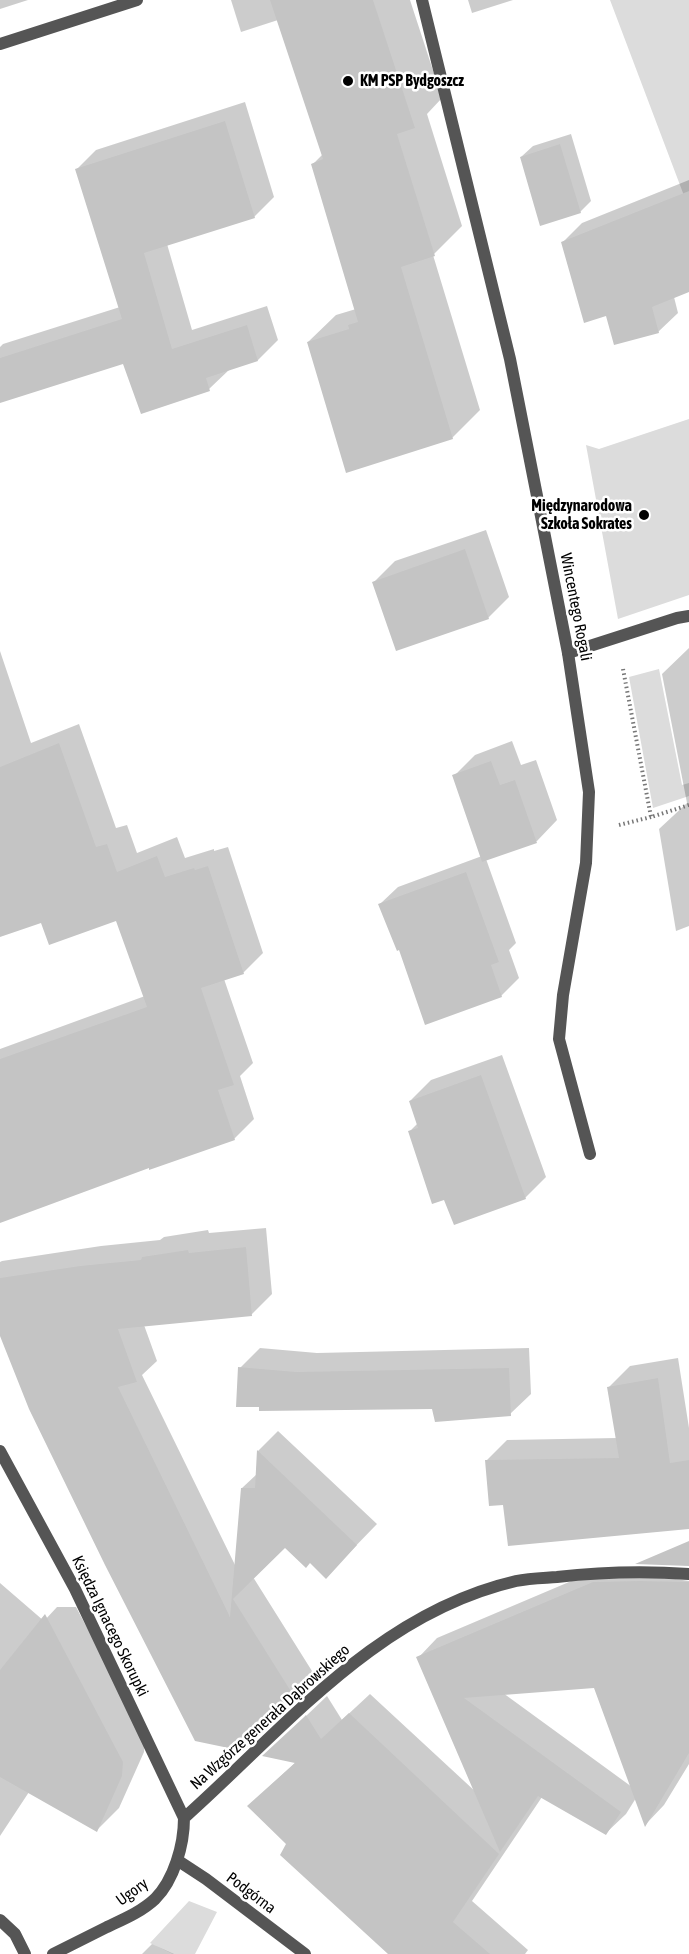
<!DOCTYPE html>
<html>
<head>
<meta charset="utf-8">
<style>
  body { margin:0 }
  canvas { display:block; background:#fff }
</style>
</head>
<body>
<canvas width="689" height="1954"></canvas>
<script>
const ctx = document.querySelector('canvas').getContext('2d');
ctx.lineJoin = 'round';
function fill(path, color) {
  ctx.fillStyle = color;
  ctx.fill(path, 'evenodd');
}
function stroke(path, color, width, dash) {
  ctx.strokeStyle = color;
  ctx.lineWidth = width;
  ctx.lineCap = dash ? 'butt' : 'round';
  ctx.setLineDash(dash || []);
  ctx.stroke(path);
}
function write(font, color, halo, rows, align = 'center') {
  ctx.font = font + ' "Asap Condensed",sans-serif';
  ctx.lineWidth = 5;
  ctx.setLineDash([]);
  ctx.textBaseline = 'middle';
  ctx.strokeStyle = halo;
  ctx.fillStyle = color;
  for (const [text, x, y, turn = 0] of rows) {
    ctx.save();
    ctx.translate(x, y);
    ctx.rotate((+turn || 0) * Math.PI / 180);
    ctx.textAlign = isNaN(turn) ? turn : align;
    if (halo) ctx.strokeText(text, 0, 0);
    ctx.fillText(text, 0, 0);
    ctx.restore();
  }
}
fill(new Path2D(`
  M610,0H689V209L683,193Z
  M689,419V595L618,619L586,445L599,449Z
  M659,669L682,785L689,783V796L653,808L629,677Z
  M189,1901L217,1912L195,1954H173L150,1943Z`), '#dcdcdc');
fill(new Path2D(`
  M0,0H28L0,9Z
  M231,0H410L442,98L427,114L462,226L433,255L480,410L452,438L308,342L336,315L356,309L313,164L323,154L278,20L241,32Z
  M468,0H513L472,13Z
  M245,102L274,197L254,217L167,244L192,330L267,306L278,340L258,360L230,369L209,389L124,362L0,402V347L3,344L120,307L76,170L96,150Z
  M571,134L591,201L580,212L521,157L533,146Z
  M689,180V291L674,297L678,313L658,332L563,242L582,223Z
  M486,530L509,597L488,618L374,582L395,561Z
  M689,648V926L676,931L659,829L687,803L662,674Z
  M0,651L31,743L79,724L116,828L127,825L137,853L177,837L185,858L214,849V851L228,847L263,953L243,973L224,979L253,1063L240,1076L254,1119L234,1139L151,1166L0,1221V1049L145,996L117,919L42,921L0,936Z
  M512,741L521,765L536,760L557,820L537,841L486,859L516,943L509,950L519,978L501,996L400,948L380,904L398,887L482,856L454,776L475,755Z
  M502,1055L546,1177L525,1198H445L409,1132L418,1123L410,1101L431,1080Z
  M266,1228L272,1294L252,1314L144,1325L157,1361L142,1375L236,1567L242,1488L257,1474L258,1451L278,1431L377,1524L346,1556L285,1546L253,1577L317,1679L296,1700L0,1330V1262L2,1261L101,1246L160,1240L164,1237L208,1230L209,1233Z
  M260,1348L317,1353L529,1348L531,1394L510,1414L433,1407L261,1406L240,1368Z
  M678,1358L689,1428V1468L504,1503L486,1461L507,1440L617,1438L609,1387L630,1366Z
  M602,1568L689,1581V1764L664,1805L646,1824L636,1798L626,1814L606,1833L542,1797L472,1901L528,1950L525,1954H391L288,1844L270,1786L297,1761L285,1736L327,1696L342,1720L370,1694L477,1793L418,1658L437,1638ZM595,1687L632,1787L503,1693Z
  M0,1583L44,1621L57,1607H76L145,1738L144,1752L119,1808L97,1830L29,1792L0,1836Z
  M152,1944L174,1954H142Z`), '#0003');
fill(new Path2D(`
  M270,0H373L415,128L397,134L435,256L401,267L453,439L346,473L307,342L349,329L348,325L358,322L311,164L323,159Z
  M225,121L255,218L144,253L172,349L247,325L258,361L206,378L210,391L141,414L123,364L0,403V358L122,319L75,169Z
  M560,144L581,213L540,226L520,157Z
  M689,191V292L652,307L659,333L614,345L606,316L584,323L561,242Z
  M465,549L489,619L396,651L372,582Z
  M59,743L96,847L107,844L117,872L157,856L165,877L194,868L195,870L208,866L244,974L201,988L234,1085L218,1090L235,1140L149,1170V1168L0,1223V1059L147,1007L116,921L49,945L41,923L0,937V767Z
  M491,761L500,785L515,780L537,843L482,862L452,775Z
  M466,872L499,962L491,965L502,997L425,1025L399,950L397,951L378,904Z
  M481,1075L526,1199L454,1225L444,1200L432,1204L408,1131L418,1128L409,1101Z
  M246,1247L252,1316L118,1329L137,1382L118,1387L230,1617L241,1488H255L257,1450L357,1545L326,1579L310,1563L306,1568L285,1548L233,1599L297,1701L243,1751L195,1741L105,1565L29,1409L0,1336V1278L80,1266L141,1260L142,1257L188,1250L189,1253Z
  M238,1367L296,1372L509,1368L511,1416L435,1422L432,1409L259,1411V1407H236Z
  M658,1378L670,1463L689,1460V1529L508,1546L503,1505L489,1506L485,1460L619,1458L607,1387Z
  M689,1541V1566L635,1564Z
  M639,1581L689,1582V1753L645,1827L594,1688L464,1698L621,1812L606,1835L538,1796L500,1852L416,1657L593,1582Z
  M45,1614L123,1762L122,1776L97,1832L0,1777V1670Z
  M349,1713L499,1854L453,1922L490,1954H388L280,1855L286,1844L247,1806L295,1763L262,1756L303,1718L306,1715L321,1739Z`), '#c4c4c4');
stroke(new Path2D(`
  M623,669L651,817L689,805
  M619,825L651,817`), '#777', 4, [1.5, 3]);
stroke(new Path2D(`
  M568,653L677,618L689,616`), '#555', 12);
stroke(new Path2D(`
  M422,0L510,359L568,653L589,792L586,863L563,995L559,1039L590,1154
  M0,44L137,0
  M0,1451L75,1589L184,1818C184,1845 174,1880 155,1899C141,1912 124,1919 107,1927C89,1936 71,1945 53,1954
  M184,1818C286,1727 377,1613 516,1581C530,1578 544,1578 557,1577C601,1572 645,1571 689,1574
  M177,1860L206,1879L305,1954
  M0,1920L15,1934L25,1954`), '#555', 12);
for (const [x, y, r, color] of [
  [348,81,6,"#000"],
  [644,515,6,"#000"]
]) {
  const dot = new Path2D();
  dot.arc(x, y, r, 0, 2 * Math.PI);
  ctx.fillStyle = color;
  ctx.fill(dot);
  stroke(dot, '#fff', 2);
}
write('bold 16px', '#000', '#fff', [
  ["KM PSP Bydgoszcz",360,81],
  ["Międzynarodowa",632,506,"right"],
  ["Szkoła Sokrates",632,524,"right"]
], 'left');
write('16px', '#000', '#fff', [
  ["Wincentego Rogali",576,607,79],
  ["Księdza Ignacego Skorupki",110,1626,64],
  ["Na Wzgórze generała Dąbrowskiego",270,1717,-42],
  ["Ugory",132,1892,-36],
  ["Podgórna",251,1893,37]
]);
</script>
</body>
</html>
